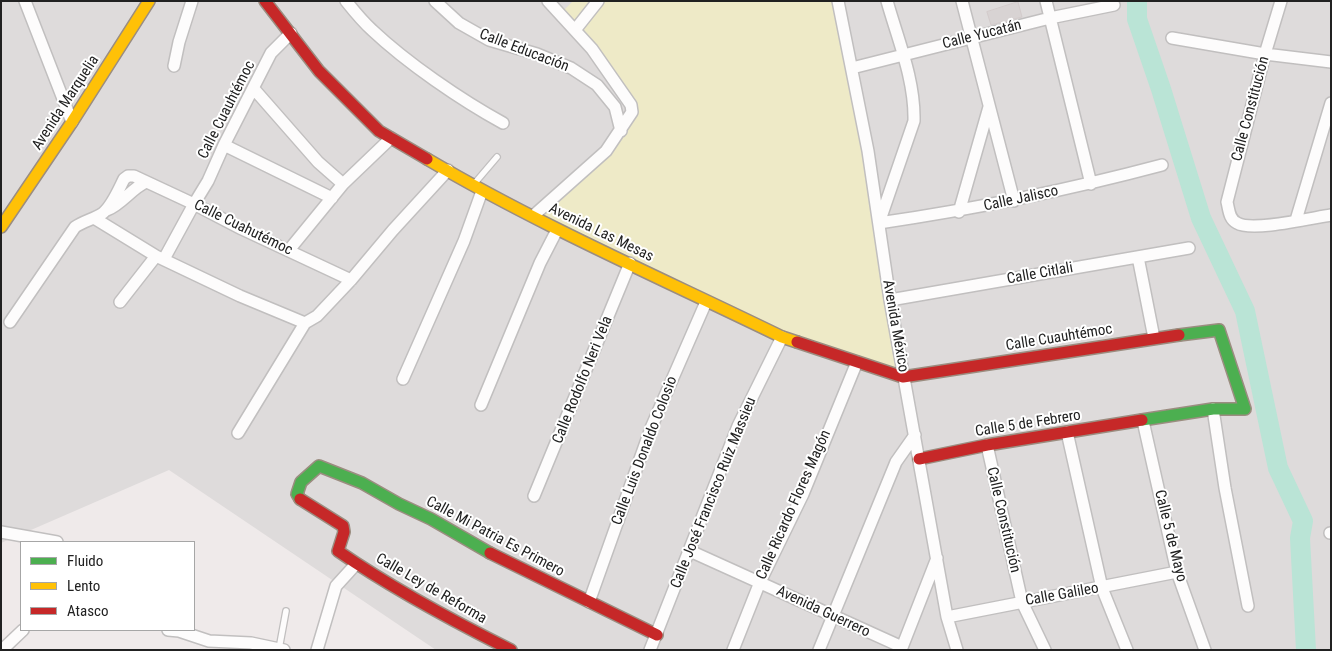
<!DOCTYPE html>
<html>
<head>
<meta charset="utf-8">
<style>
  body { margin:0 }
  #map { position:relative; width:1332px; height:651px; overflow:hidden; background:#efeaea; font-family:"Roboto Condensed",sans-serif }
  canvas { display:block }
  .frame { position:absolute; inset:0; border:2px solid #212121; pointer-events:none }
  .legend { position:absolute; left:20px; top:541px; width:175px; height:90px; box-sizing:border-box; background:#fff; border:1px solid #a6a6a6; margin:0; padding:6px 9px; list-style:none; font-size:15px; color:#212121 }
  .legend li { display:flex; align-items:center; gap:10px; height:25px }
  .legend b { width:25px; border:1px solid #a6a6a6 }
</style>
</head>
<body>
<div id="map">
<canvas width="1332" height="651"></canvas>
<div class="frame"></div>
<ul class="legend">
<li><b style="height:6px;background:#4caf50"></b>Fluido</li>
<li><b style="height:6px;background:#ffc107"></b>Lento</li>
<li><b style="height:6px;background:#c62828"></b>Atasco</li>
</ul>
</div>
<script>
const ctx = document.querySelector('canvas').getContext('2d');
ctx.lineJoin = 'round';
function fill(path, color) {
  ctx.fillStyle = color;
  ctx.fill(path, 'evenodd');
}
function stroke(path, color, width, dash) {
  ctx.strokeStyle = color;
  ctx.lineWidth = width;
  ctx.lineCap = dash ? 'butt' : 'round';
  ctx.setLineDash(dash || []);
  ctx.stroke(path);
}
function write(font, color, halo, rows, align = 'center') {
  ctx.font = font + ' "Roboto Condensed",sans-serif';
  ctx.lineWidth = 4;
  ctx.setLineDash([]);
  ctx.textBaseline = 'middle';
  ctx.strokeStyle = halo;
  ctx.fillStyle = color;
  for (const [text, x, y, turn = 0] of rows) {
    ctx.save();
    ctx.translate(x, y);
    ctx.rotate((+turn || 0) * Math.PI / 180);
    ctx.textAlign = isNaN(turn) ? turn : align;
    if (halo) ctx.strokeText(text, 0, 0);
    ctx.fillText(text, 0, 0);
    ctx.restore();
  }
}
fill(new Path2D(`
  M1,1H1331V650H436L169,470L1,543Z`), '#dedbdb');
fill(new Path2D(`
  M573,1H838L903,377L782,337L533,216L606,151L632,112L560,14Z`), '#eeeac7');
stroke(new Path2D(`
  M1137,1V19L1161,89L1201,218L1245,311L1278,468L1303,521L1300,538L1306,650`), '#bae4d6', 20);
const building = new Path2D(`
  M1018,2L1022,17L991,25L987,12Z`);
fill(building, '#d8d3d3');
stroke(building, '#d3cbcb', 1);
const lane = new Path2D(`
  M474,184L497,157
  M279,649L286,611`);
const street = new Path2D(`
  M25,1L72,122
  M346,1C354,11 362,21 372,30C407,63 461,100 503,123
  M435,1L459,23L489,40L537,54L571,68L597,85L615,107L621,131
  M838,1L868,151L890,300L947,617L957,650
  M887,1C898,40 915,80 914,121L879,223C975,209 1068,190 1162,165
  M962,1L1014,201
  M1046,1L1091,184
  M1281,1L1265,54L1227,202C1229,210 1229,219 1237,223C1252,232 1311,218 1331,215
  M575,30L598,1
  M1172,38L1265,54L1331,62
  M174,66L179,42L192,1
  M852,68L1050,18L1114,5
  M254,89L318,162L343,184
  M224,145L332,198
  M107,210C122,204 131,189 146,182
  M959,212L989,107
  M533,216L606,151L632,112L631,105L592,49L548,1
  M94,218L156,256L240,296L305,323L317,316L351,280L393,230L448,170
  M1296,220L1331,103
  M289,250L343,184L391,138
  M1138,257L1154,338
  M164,259L194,204L208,181L224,145L271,53L291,33
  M890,300L1189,248
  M120,302L156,256
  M10,322L75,227C84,221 94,219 103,213C112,206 119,189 124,179L128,176H134L194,204L242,229L351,280
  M403,379L464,241L482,191
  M481,405L540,263L557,230
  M1213,409L1225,488L1248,606
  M1143,421L1177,572L1205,650
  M1067,432L1102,588L1127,650
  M238,433L305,323
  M987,445L1022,602L1045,650
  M534,496L630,263
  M1,532L57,542
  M1330,533H1331
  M690,551L902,647
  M589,602L651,428L706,302
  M947,617L1177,572
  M168,630L179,631L209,641L251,643L284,650
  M2,650L23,630
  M317,650L336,586L356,564
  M650,650L738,426L782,337
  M733,650L760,582L803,494L857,362
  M819,650L896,462L915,435
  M901,650L937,558`);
const fast = new Path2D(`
  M1142,420L1213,409H1245L1219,330L1179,335
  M300,499L297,494L301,482L319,466L362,483L399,504L431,519L490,553`);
const slow = new Path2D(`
  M427,159C541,226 663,279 782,337L797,342
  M1,227L72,122L149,1`);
const jam = new Path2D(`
  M265,1L319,71L379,131L427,159
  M797,342L903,377L1179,335
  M919,459L987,445L1142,420
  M300,499L343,526L344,532L338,551C393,589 451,620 511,650
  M490,553L657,635`);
stroke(lane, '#c1bfbf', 8);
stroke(street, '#c1bfbf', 14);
stroke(fast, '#9b8d80', 14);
stroke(slow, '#9b8d80', 14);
stroke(jam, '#9b8d80', 14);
stroke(lane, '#fdfcfc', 5.5);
stroke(street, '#fdfcfc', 11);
stroke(fast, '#4caf50', 11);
stroke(slow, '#ffc107', 11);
stroke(jam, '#c62828', 11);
write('15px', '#212121', '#fff', [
  ["Calle Yucatán",982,35,-14],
  ["Calle Educación",524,51,21],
  ["Avenida Marquelia",66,103,-57],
  ["Calle Constitución",1251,109,-75],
  ["Calle Cuauhtémoc",227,110,-63],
  ["Calle Jalisco",1021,199,-12],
  ["Calle Cuahutémoc",243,228,26],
  ["Avenida Las Mesas",601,233,26],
  ["Calle Citlali",1040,274,-10],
  ["Avenida México",895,326,80],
  ["Calle Cuauhtémoc",1059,338,-9],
  ["Calle Rodolfo Neri Vela",583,380,-68],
  ["Calle 5 de Febrero",1028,424,-9],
  ["Calle Luis Donaldo Colosio",645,451,-69],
  ["Calle José Francisco Ruiz Massieu",714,493,-68],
  ["Calle Ricardo Flores Magón",794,505,-66],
  ["Calle Constitución",1003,520,77],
  ["Calle 5 de Mayo",1170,536,76],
  ["Calle Mi Patria Es Primero",495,537,28],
  ["Calle Ley de Reforma",431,589,30],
  ["Calle Galileo",1062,595,-10],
  ["Avenida Guerrero",823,612,25]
]);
</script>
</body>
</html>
